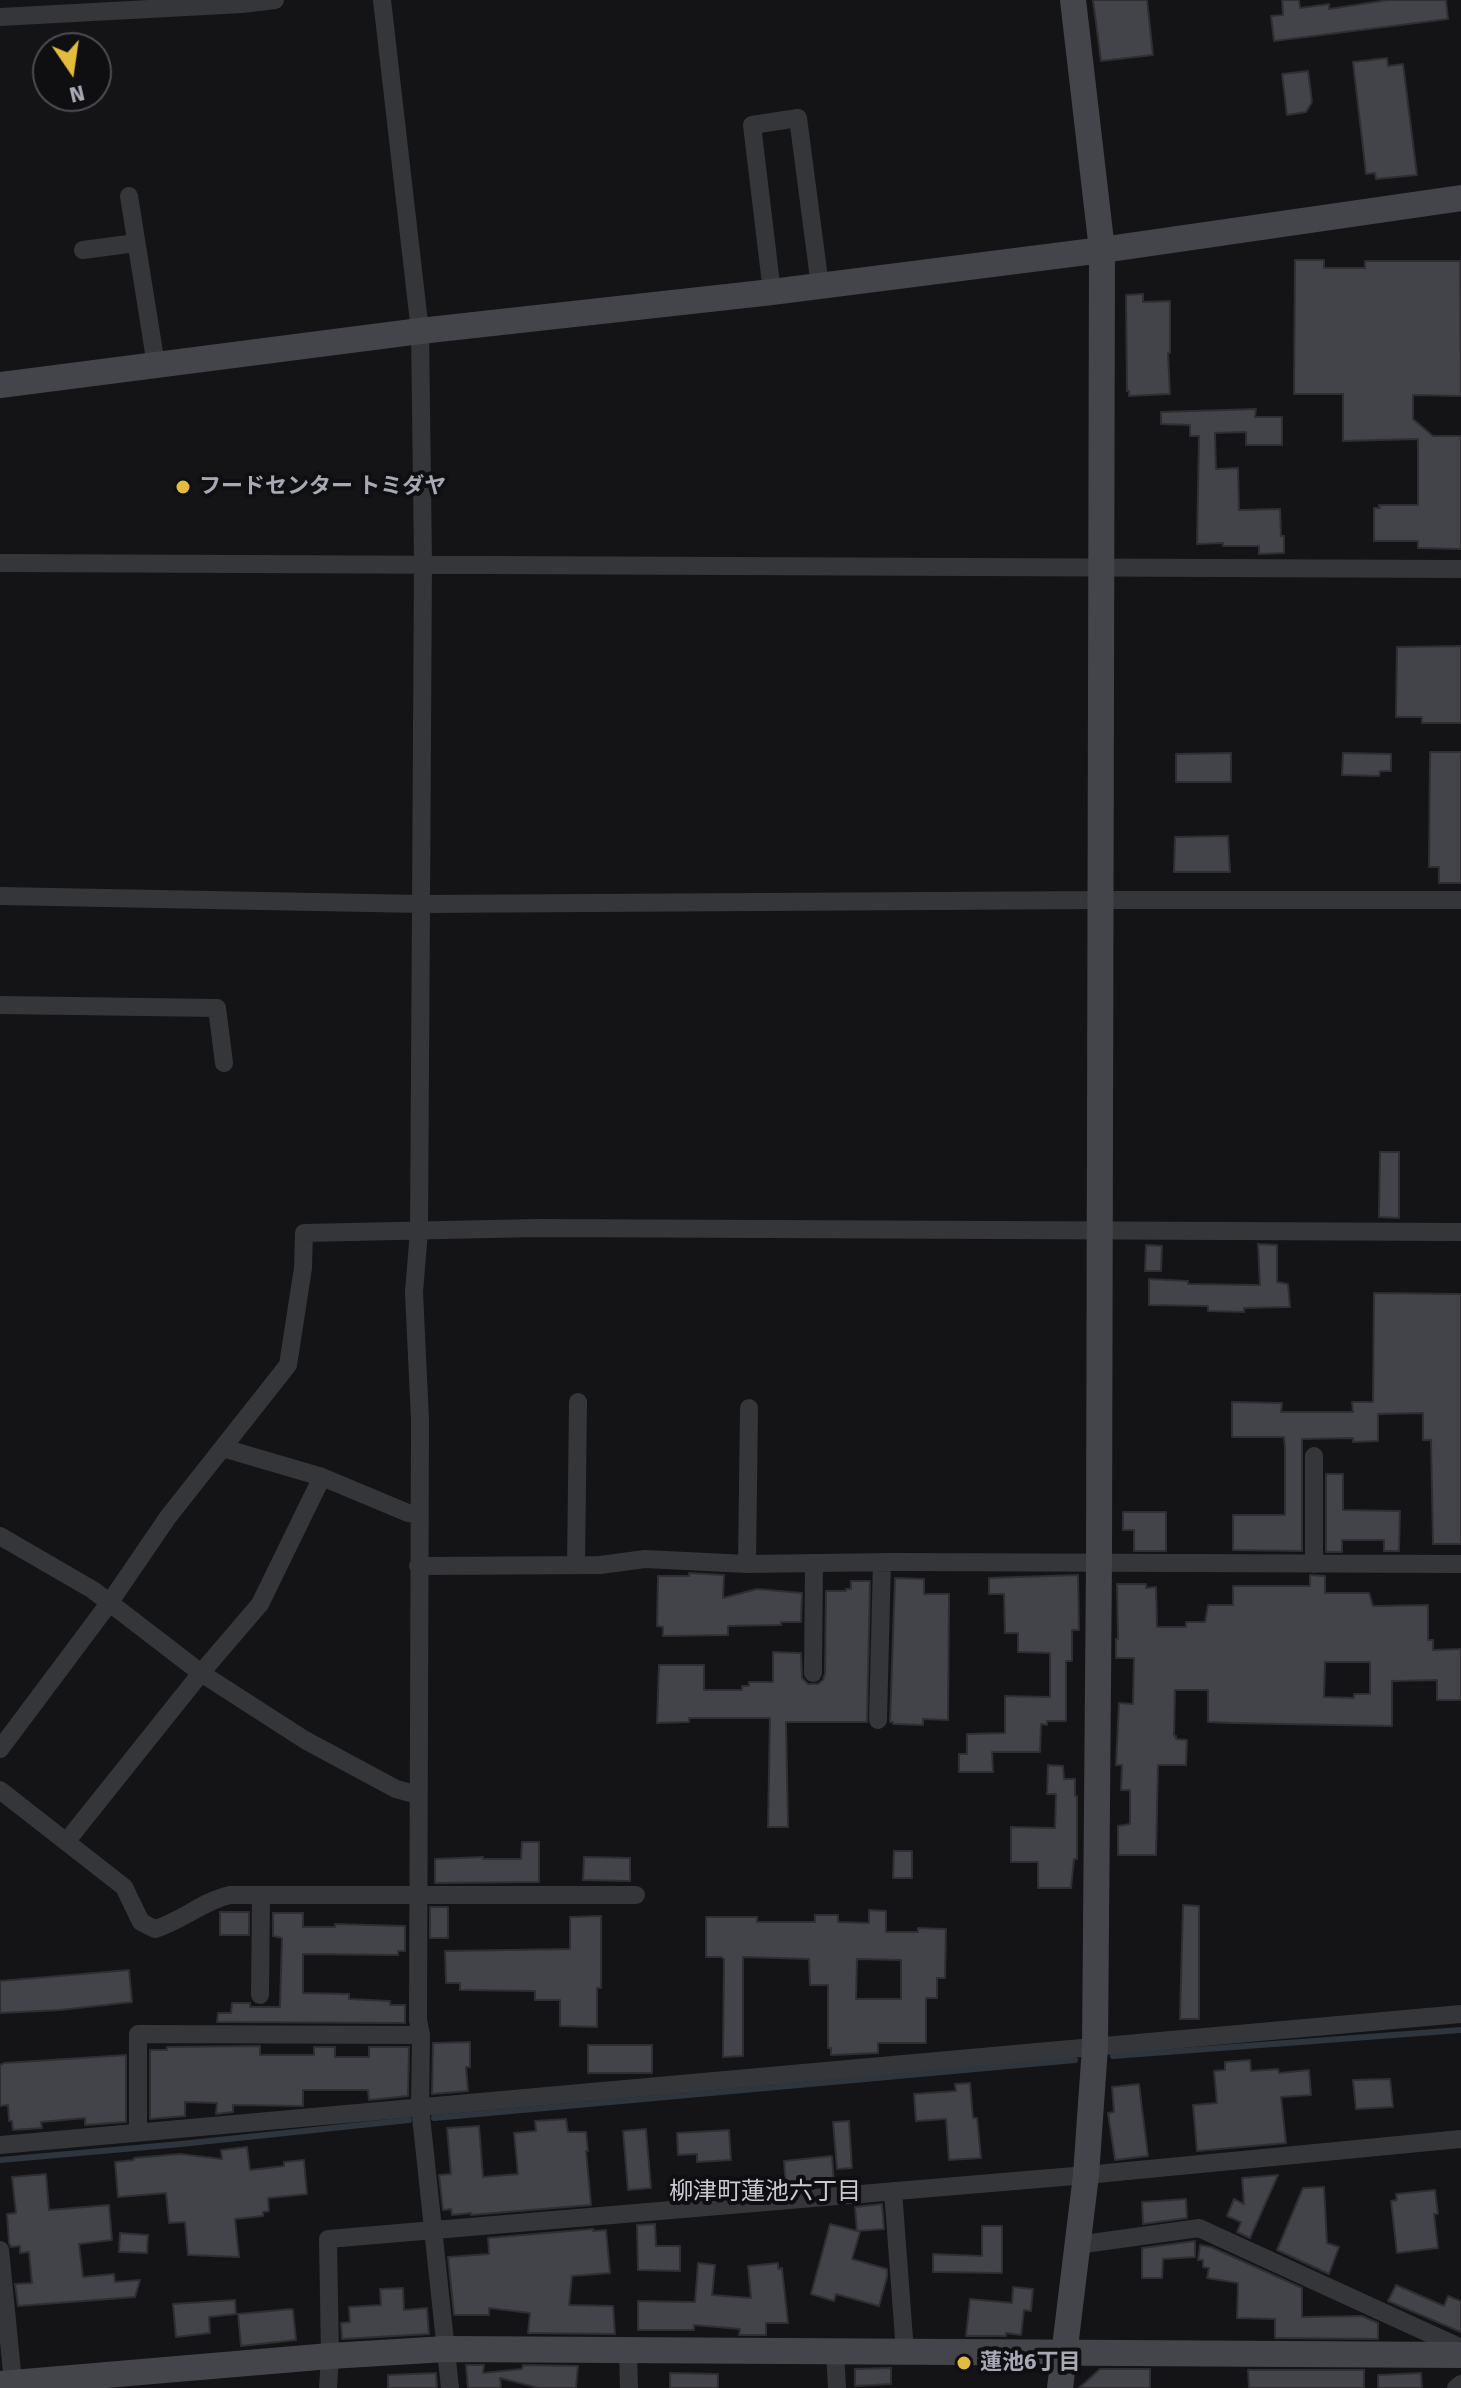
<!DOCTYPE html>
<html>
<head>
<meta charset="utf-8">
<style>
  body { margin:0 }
  #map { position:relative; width:1461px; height:2388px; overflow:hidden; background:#141416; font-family:"Fira Sans",sans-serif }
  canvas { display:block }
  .north { position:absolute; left:32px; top:32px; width:80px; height:80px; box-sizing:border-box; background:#0f0f11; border:2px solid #4c4d53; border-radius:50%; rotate:167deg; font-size:22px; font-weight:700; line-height:32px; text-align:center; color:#a7aab5 }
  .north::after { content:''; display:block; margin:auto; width:28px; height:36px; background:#e3bc3e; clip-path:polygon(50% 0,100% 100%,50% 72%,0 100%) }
</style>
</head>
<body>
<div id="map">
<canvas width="1461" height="2388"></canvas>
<div class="north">N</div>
</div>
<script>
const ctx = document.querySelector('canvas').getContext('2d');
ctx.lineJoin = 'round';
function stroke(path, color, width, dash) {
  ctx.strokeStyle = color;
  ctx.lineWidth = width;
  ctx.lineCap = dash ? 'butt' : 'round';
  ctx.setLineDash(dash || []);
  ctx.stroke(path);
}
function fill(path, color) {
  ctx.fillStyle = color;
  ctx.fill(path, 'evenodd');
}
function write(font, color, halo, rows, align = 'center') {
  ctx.font = font + ' "Fira Sans","Noto Sans JP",sans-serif';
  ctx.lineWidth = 8;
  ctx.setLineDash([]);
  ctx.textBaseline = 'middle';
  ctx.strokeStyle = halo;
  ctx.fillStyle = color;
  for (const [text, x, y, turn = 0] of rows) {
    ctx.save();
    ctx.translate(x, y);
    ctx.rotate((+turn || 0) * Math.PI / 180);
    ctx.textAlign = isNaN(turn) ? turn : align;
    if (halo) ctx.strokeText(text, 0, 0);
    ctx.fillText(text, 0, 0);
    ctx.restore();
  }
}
stroke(new Path2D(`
  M1113,2056L1461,2030
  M434,2118L1075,2060
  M0,2160L181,2144L409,2120`), '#2e353d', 6);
const building = new Path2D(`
  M1093,0H1147L1153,55L1101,61Z
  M1282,0H1299L1300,8L1329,4V9L1388,0H1446L1448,19L1274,41L1271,16L1283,15Z
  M1387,58L1388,66L1403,64L1417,175L1376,179L1375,173L1366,174L1353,62Z
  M1308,71L1312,102L1306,112L1287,115L1282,74Z
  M1295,260H1324V268H1365V261H1460L1461,396L1413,395V419L1433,436H1461V549L1418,548V541H1374V508H1380L1379,505H1418V439L1343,441V394H1294Z
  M1143,294V302L1170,301V353H1168L1170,394L1129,396V391H1127L1126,295Z
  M1256,409L1255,417H1282V445H1246V432L1215,433L1216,469L1238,468L1239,510L1280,509L1281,536H1284V553L1259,554V546H1223V543L1197,544L1199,436H1190V425L1161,424V412Z
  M1461,646V723H1422V717H1396L1397,647Z
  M1430,752H1461V883H1439V867H1429Z
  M1231,753V782H1176V754Z
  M1343,753L1391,754V771H1380L1379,776L1342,775Z
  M1228,836L1230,872H1174L1175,837Z
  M1380,1152H1399V1218L1379,1217Z
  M1258,1244L1277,1245V1282L1288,1284L1290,1307L1244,1308V1312L1208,1311V1306L1149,1305V1279L1188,1281V1284L1260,1285Z
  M1146,1245L1162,1246L1161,1271H1145Z
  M1374,1293L1461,1294V1544H1433L1431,1440H1423V1413L1378,1414V1441L1353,1442V1438L1302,1439V1551L1233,1550V1515H1285V1448L1284,1437H1232V1402L1282,1403L1281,1412H1353L1352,1402H1373Z
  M1326,1474H1343V1510L1400,1511L1399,1551H1384V1540H1342V1552H1326Z
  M1123,1512H1166V1551H1134V1530H1123Z
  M689,1573L724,1575L723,1598L757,1589L802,1593L801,1622H781V1625L728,1626V1635L663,1636V1627L657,1626L658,1576H689Z
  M1078,1575L1079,1630H1072V1661H1066V1721H1047V1725L1041,1724L1040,1752H992L993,1772H959V1754H967V1734L1005,1733V1696L1050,1697V1653L1018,1652V1633H1005L1004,1594H989V1578Z
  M1310,1575L1325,1576V1593H1369L1373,1606L1428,1605V1640H1433V1650L1461,1649V1700H1437V1680L1392,1681V1726L1232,1723L1208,1722V1690H1175L1174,1736H1176V1739L1187,1740L1186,1765H1158L1156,1855H1118V1826L1130,1824V1790H1121L1122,1765H1116L1119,1703L1133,1704L1134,1658H1116V1639H1118L1117,1584H1146V1588L1156,1587L1157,1627H1186V1622H1205L1208,1605H1233V1586H1310ZM1325,1662H1370V1694H1354V1698L1324,1697Z
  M895,1578L924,1579V1594H949L948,1720L923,1719V1725L893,1724V1722H890Z
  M851,1581H870L867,1722H786L788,1827H768L770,1718H689V1722L657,1723L659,1665H704V1690H742V1686H749V1682H773V1652L801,1653L802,1678L808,1684H818L823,1680L825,1673L826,1591H846V1589H851Z
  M1048,1765L1063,1766L1064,1779H1075V1796H1077V1859H1074L1071,1888H1038V1862H1011V1827L1055,1828L1056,1794H1047Z
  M522,1842H539V1882L435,1883V1859L483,1857V1859H521Z
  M894,1851H912V1878H893Z
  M584,1857L630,1858V1881L583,1880Z
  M1183,1905L1199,1906V2019H1180Z
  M430,1907H448V1938H430Z
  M869,1910L886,1911V1932H918V1928L946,1929L945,1978H937V1998H926V2043H878V2053L831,2055V2048H828V1985H810L809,1959L743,1957V2056L723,2057L724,1959L721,1957H706V1917H757V1922H815V1915H838V1922L869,1923ZM857,1959L901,1960V1999H856Z
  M220,1912H249V1935H220Z
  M273,1913H303V1927H335V1924L405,1926V1951H398V1955L303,1954V1993L349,1994V1999L390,2001V2005H405V2023L217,2022L218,2013H231L232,2003H250V2007H280L282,1938L273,1936Z
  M601,1916V1988H597V2027L560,2026V2000H535V1991L460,1990V1983H446L445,1951L570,1949V1917Z
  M129,1970L132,2002L60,2010L0,2013V1981Z
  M470,2042V2067H466L468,2091L432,2094L433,2043Z
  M588,2045H652V2073H588Z
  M260,2046V2055H314V2047H335V2057H369V2047H409L408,2096L369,2100L368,2090H303V2106L233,2105V2112L216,2114L217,2103L185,2102V2116L150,2119V2050H167V2047Z
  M126,2055V2122L85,2125V2118L41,2122L42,2128L13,2130L12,2121H9L8,2105L0,2106V2065L4,2063Z
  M1250,2060L1251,2071L1278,2069L1279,2073L1309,2070L1311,2095L1281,2097L1286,2143L1197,2151L1193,2105L1217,2103L1214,2071L1225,2070V2062Z
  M1390,2079L1393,2107L1356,2109L1353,2080Z
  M970,2083L973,2118H977L981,2158L949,2160L946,2119L916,2121L914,2094L956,2091L955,2084Z
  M1139,2084L1148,2156L1115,2160L1108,2113L1114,2112L1112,2087Z
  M566,2119L568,2132H586L588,2151H586L591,2205L471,2215V2213L452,2215L451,2209L443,2210L439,2175L451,2174L447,2128L479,2126L483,2177L518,2174L514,2133L536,2131L535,2121Z
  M849,2121L852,2168L837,2169L833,2122Z
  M646,2129L651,2188L628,2190L623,2131Z
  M729,2130L731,2160L697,2162V2154L678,2155L677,2133Z
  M247,2147L250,2170L284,2166V2162L304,2160L307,2194L268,2198L269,2211L263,2212V2216L235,2219L239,2257L188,2255L185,2222L169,2223L166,2193L118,2197L115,2162L134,2160V2158L180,2154L222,2159L221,2150Z
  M832,2156L834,2184L786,2188L784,2161Z
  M46,2174L49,2210L109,2205L112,2240L79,2244L83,2277L114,2274L115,2282L140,2280L135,2297L18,2306L15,2284L32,2283L29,2252L20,2253V2246L11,2247L9,2243L7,2214L16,2213L12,2177Z
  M1278,2175L1250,2238L1237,2232L1241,2222L1227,2216L1234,2199L1244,2204L1242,2178Z
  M1324,2187L1327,2243L1339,2247L1329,2274L1277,2250L1303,2188Z
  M1435,2190L1438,2214H1434L1438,2248L1397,2253L1391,2201L1397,2200L1396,2194Z
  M1186,2199L1187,2218L1143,2224L1142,2202Z
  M882,2204L884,2229L858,2231L860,2232L852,2259L887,2269V2277L879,2306L836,2294L834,2301L811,2294L830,2224L857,2231L855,2207Z
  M655,2224L656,2246H680V2271L638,2270L637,2225Z
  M982,2226H1002V2273L933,2272V2254L982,2256Z
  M593,2229V2231L606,2230L610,2273L572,2276L569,2305L613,2306L615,2334L528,2333L530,2313L489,2308V2315H454L448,2257L489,2254L488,2238Z
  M120,2233L148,2235L147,2253L119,2252Z
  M1195,2241V2257L1163,2259L1162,2278H1142V2248Z
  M1200,2245L1211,2247L1302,2288V2317L1362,2316L1378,2323V2339L1275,2338V2319L1237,2318L1238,2283L1207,2278L1209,2268L1203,2267V2260H1198Z
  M698,2263L715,2265L712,2295L751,2298L748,2266L778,2263V2269L782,2268L788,2323H766V2335H739L740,2329L694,2325V2330H638V2301L695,2302Z
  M1396,2285L1444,2306L1448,2296L1461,2301V2332L1388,2301Z
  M1013,2287L1033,2289L1031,2311L1024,2310L1021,2335L1006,2333V2336H966L970,2299L1012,2303Z
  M403,2288L404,2310L427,2308L429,2334L342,2339L341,2323L350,2322L349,2307L381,2305L380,2289Z
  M235,2300L236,2314L209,2317L210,2333L176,2337L173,2304Z
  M291,2309L293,2310L296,2340L241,2346L238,2314Z
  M466,2365H484L483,2373L522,2369L523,2365L578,2366L576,2388H539L500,2378L501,2388H468Z
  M891,2368V2384L855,2386V2369Z
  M1100,2369H1150V2388H1079Z
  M1248,2370H1364V2388H1249Z
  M436,2373L437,2388H388V2375Z
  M670,2373L718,2374V2388H670Z
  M1421,2373L1422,2388H1378V2375Z`);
fill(building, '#434449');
stroke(building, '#2f2e32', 2);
stroke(new Path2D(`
  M382,0L420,331L423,563L421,904L419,1231L414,1292L420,1420L418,2020L421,2035L420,2107L450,2388
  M0,17L242,4L275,0
  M129,196L156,365
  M83,250L136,243
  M772,292L752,125L798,118L820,286
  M0,563L1461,569
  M0,896L421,904L1102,900H1461
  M0,1005L217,1008L224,1063
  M223,1448L322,1477L408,1513L419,1515
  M0,1536L93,1590L201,1673L305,1740L396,1789L418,1795
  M747,1564L749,1408
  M1314,1564V1456
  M576,1565L578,1402
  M418,1566L600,1565L645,1559L747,1564L892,1562L1461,1564
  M813,1673L814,1564
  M878,1720L882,1562
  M0,1749L110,1602L168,1517L288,1365L303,1268L304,1233L537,1228L1461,1232
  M0,1790L124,1887L141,1922L155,1929C182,1921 203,1901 230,1895H636
  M66,1842L201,1673L260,1604L322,1477
  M260,1995L261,1895
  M138,2131V2034L421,2035
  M0,2145L1461,2014
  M893,2191L905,2352
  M1077,2245L1199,2228L1461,2348
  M0,2250L13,2382
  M628,2350L629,2388
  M835,2351L837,2388
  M328,2388L330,2356L328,2239L1086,2175L1461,2139
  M1456,2388L1461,2384`), '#35363a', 18);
stroke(new Path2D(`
  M0,385L420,331L772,292L1102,250L1461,198
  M0,2384L330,2356L446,2349L1461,2355
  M1060,2388L1086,2175L1095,2047L1099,1563L1102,250L1073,0`), '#44454a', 26);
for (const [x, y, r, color] of [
  [183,487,8,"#e3bc3e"],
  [964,2363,8,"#e3bc3e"]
]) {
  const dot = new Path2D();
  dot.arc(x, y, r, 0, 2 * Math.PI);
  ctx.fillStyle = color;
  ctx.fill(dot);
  stroke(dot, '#0f0f11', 3);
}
write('bold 22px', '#a7aab5', '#0f0f11', [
  ["フードセンター トミダヤ",199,487],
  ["蓮池6丁目",980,2363]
], 'left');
write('24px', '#c8c9d1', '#0f0f11', [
  ["柳津町蓮池六丁目",765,2192]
]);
</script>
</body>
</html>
